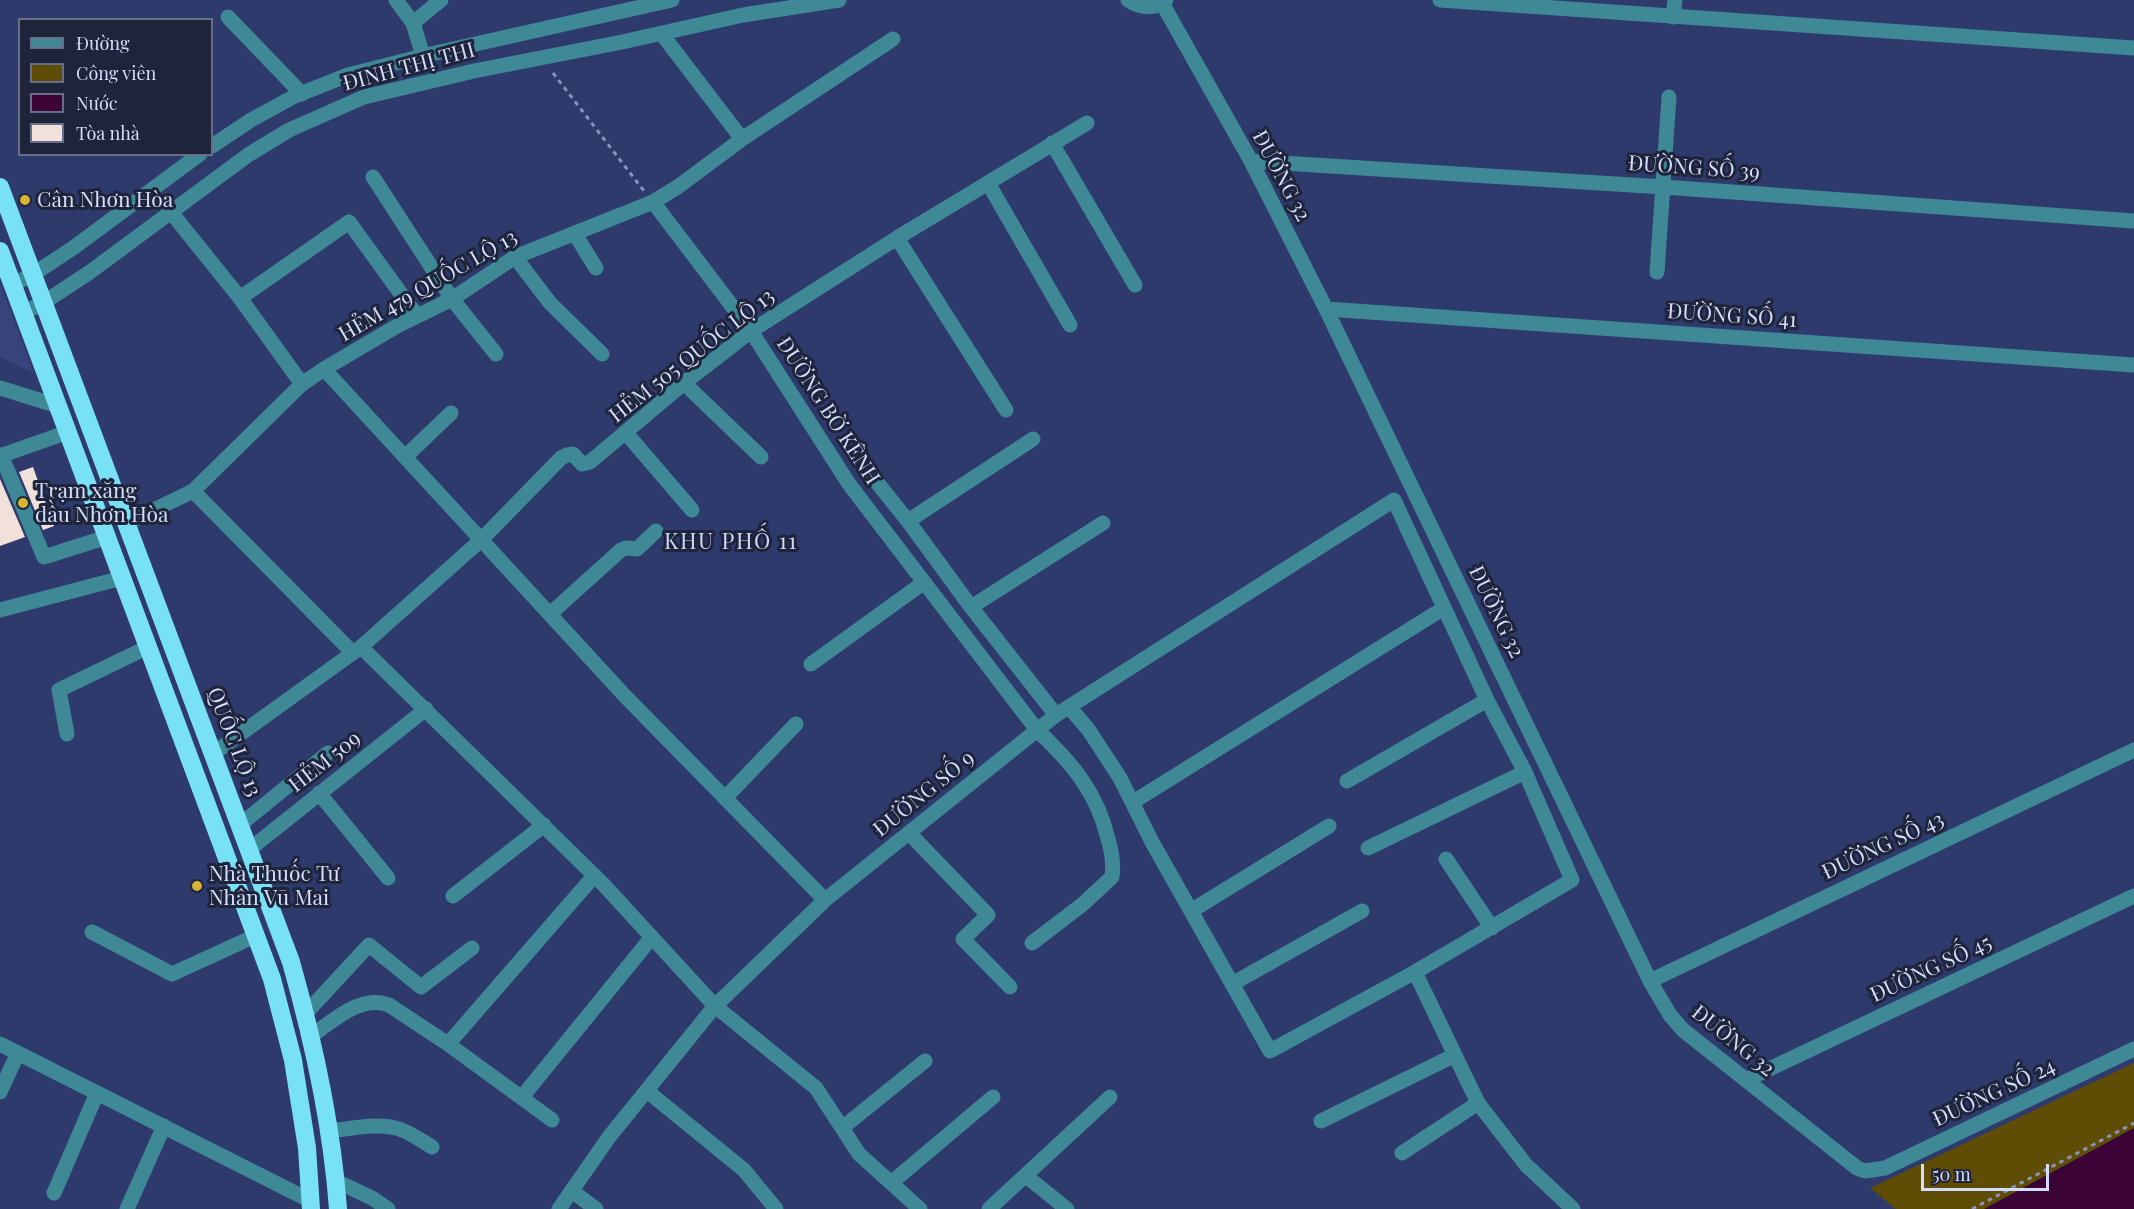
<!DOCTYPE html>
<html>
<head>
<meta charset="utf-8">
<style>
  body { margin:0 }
  #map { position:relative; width:2134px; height:1209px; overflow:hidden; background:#2f3a6c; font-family:"Playfair Display",serif }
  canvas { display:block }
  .legend { position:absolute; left:18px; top:18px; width:195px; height:138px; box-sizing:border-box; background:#1e243a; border:2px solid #676e88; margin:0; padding:8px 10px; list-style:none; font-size:18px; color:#d4ddfc }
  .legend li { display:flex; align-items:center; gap:12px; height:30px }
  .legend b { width:30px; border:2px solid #676e88 }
  .scale { position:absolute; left:1921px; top:1164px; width:128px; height:27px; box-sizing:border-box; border:3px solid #d4ddfc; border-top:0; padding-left:8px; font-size:18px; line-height:21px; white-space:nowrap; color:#d4ddfc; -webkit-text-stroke:4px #1e243a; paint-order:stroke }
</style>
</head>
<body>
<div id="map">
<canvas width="2134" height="1209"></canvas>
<ul class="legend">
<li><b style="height:8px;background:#3f8896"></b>Đường</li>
<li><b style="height:16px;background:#5f4c05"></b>Công viên</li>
<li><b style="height:16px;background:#3c0337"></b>Nước</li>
<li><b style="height:16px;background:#f2e0db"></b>Tòa nhà</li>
</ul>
<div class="scale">50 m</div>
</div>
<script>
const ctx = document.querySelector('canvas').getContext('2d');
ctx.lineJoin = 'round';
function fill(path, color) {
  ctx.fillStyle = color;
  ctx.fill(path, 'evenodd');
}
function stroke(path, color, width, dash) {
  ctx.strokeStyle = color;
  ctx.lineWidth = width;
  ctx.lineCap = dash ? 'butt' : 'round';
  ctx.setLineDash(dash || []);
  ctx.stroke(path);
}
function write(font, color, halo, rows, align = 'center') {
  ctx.font = font + ' "Playfair Display",serif';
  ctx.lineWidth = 6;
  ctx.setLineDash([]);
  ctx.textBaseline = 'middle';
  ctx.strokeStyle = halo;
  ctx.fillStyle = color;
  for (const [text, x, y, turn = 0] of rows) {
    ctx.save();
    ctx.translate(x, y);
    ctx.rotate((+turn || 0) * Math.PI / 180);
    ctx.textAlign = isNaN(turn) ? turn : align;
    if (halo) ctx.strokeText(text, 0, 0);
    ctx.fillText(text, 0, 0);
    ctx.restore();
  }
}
fill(new Path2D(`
  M0,283L34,373L0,357Z`), '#37437b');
fill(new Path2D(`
  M2134,1063V1128L1984,1209H1896L1870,1188Z`), '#5f4c05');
fill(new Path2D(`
  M2134,1128V1209H1984Z`), '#3c0337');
fill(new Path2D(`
  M33,467L54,526L43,530L19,472Z
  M0,479L25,537L0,546Z`), '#f2e0db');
stroke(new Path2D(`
  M553,73L644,191
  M1972,1209L2134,1123`), '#8a94bb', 3, [4.5, 4.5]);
stroke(new Path2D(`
  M396,0L413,23
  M1128,0C1140,8 1155,10 1166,0
  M1440,0L2134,48
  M1162,3L1251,161L1326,309L1650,981L1670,1015L1683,1030L1857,1168L1865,1171L1885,1168L2134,1049
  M228,17L302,94
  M1673,17L1675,0
  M661,33L742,139
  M423,56L413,23L441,0
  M1052,143L1135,285
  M212,146L251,120L295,96L348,75L431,54L672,0
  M1251,161L1663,187L2134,221
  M373,177L452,299L496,354
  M988,183L1070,325
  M653,202L751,331L849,484L1037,730C1072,763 1097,792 1108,839C1112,852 1114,863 1112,877L1083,904L1032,943
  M170,211L240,298
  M575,234L596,268
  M897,238L1006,410
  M515,257L550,303L602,354
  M1657,272L1669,97
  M13,284L32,275L73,248L200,154
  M1326,309L2134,365
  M23,313L43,303L90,272L248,155L289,130L364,97L474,71L622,42L743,15L839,0
  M324,369L624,695L825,900
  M684,383L761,457
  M302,384L240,298L349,222L417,316
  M0,388L58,406
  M626,433L692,510
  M1033,439L908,521L971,607L1056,715
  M1,455L44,557L107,537
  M0,456L68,432
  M405,457L451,413
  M871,475L908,521
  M193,491L353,653
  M127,523L193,491L302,384L324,369L397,326L452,299L515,257L653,202L679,186L742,139L893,39
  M971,607L1103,523
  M0,610L122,578
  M550,614L621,550L626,548L637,549L656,531
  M361,647L603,884L715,1006L816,1088L859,1154L920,1209
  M811,664L923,583
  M67,734L59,690L148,647
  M214,753L361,647L481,540L561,458L567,455L573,454L582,464L590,462L684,383L751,331L897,238L1087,123
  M1347,781L1487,700
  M319,793L388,878
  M725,798L796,724
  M1133,802L1444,608
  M241,824L328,753
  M909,833L988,915L963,939L1010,987
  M1368,848L1525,772
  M250,849L426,709
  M1446,859L1492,928
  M453,896L544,825
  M1191,911L1329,826
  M92,932L172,974L255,936
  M1415,972L1478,1103L1526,1165L1573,1209
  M1650,981L2134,750
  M1232,984L1362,911
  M306,1013L369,945L421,987L472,948
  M311,1036C333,1021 361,994 389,1005L448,1044L552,1120
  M0,1044L311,1201
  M448,1044L594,876
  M1746,1080L2134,896
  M647,1091L744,1170L776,1209
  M0,1092L18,1053
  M522,1097L652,937
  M1321,1121L1455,1055
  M842,1128L925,1061
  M329,1131C351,1129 378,1122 399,1129C411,1133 422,1141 432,1147
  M1402,1153L1478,1103
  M1026,1176L1067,1209
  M336,1181L372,1198L388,1209
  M891,1183L993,1097
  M572,1191L596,1209
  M54,1193L97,1093
  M127,1209L164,1126
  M559,1209L609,1137L715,1006L825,900L1056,715L1394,500L1487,700L1525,772L1572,880L1415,972L1270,1051L1152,842L1120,778L1088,729L1069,707
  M989,1209L1110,1097`), '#3f8896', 15);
stroke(new Path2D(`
  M0,187L291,962C314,1043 332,1125 338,1209
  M0,251L272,979L293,1060L307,1148L311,1209`), '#79e1f6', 18);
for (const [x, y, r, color] of [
  [25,200,6,"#d8b434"],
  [23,503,6,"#d8b434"],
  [197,886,6,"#d8b434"]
]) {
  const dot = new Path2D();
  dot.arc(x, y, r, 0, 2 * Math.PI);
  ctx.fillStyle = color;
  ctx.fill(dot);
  stroke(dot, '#1e243a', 2);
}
write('21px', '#d4ddfc', '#1e243a', [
  ["ĐINH THỊ THI",409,67,-15],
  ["ĐƯỜNG SỐ 39",1694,168,4],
  ["ĐƯỜNG 32",1281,176,62],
  ["HẺM 479 QUỐC LỘ 13",428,286,-30],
  ["ĐƯỜNG SỐ 41",1732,316,4],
  ["HẺM 505 QUỐC LỘ 13",692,356,-38],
  ["ĐƯỜNG BỜ KÊNH",828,411,57],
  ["ĐƯỜNG 32",1496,612,64],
  ["QUỐC LỘ 13",234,742,69],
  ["HẺM 509",325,762,-38],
  ["ĐƯỜNG SỐ 9",924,794,-39],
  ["ĐƯỜNG SỐ 43",1883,846,-25],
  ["ĐƯỜNG SỐ 45",1931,969,-25],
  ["ĐƯỜNG 32",1733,1041,39],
  ["ĐƯỜNG SỐ 24",1994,1093,-25]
]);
write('21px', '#d4ddfc', '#1e243a', [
  ["Cân Nhơn Hòa",37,200],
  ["Trạm xăng",35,491],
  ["dầu Nhơn Hòa",35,515],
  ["Nhà Thuốc Tư",209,874],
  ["Nhân Vū Mai",209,898]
], 'left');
ctx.letterSpacing = '1.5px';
write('22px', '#cbd6fa', '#1e243a', [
  ["KHU PHỐ 11",731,542]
]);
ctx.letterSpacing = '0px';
</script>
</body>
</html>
